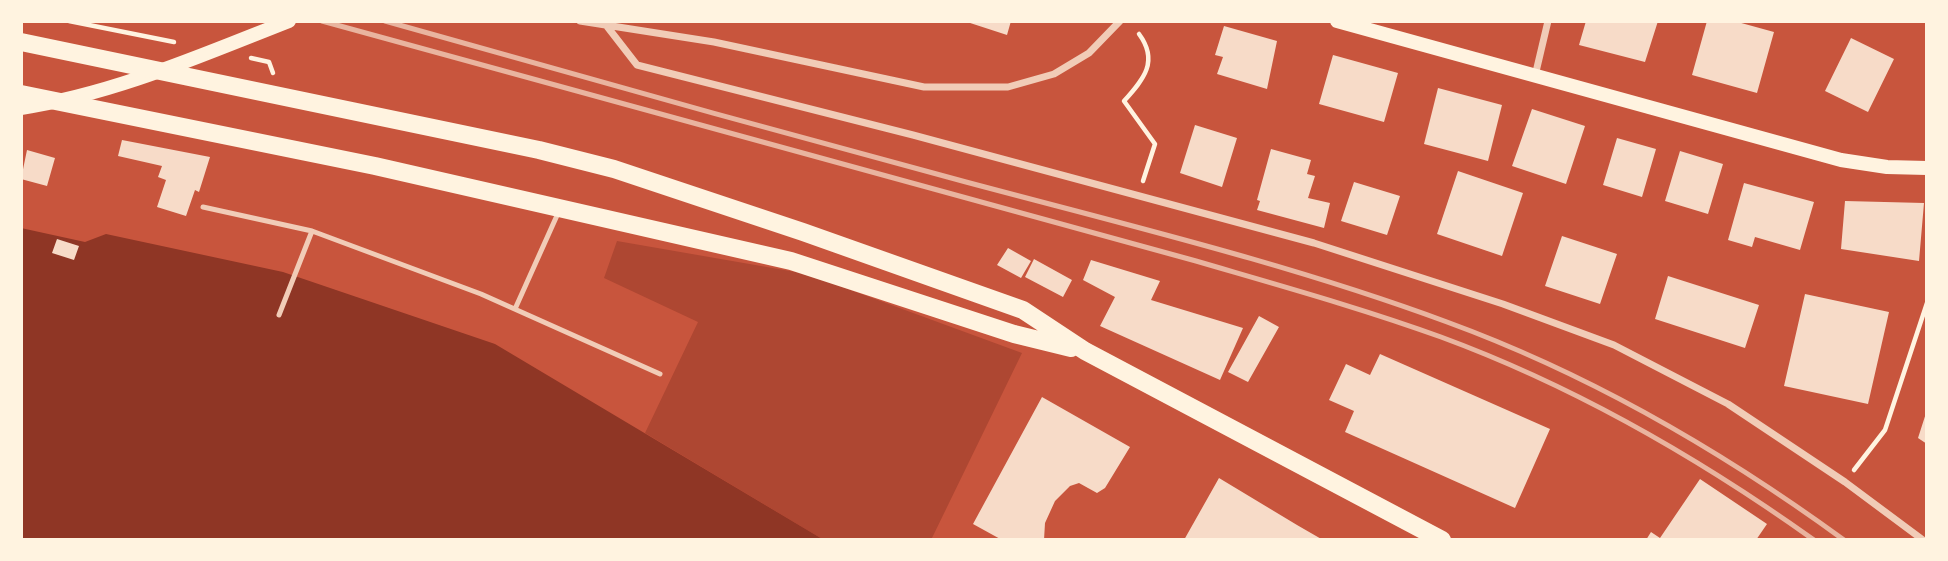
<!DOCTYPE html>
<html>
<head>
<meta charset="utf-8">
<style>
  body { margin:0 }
  #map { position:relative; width:1948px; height:561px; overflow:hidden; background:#c8553d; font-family:"Source Sans 3",sans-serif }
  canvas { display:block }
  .frame { position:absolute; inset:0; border:23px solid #fff3e0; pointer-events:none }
</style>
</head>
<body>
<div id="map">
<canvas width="1948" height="561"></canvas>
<div class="frame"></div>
</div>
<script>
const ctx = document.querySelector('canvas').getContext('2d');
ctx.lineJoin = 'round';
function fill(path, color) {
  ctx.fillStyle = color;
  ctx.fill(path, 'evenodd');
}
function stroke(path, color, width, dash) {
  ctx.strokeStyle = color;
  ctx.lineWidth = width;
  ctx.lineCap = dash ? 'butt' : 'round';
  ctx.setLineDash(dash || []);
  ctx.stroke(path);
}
fill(new Path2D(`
  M617,241L807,274L1022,353L931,540H824L645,433L698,322L604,278Z`), '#ae4732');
fill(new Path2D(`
  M21,228L85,242L106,234L283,272L495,344L824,540H21Z`), '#8f3625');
fill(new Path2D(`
  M964,21H1011L1007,35Z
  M1586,21H1658L1645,62L1579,45Z
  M1707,21H1734L1774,32L1757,93L1692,75Z
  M1224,26L1277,41L1267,89L1217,74L1223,57L1215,55Z
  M1851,38L1894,59L1868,112L1825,91Z
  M1333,55L1398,73L1384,122L1319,104Z
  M1438,88L1502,105L1488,161L1424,144Z
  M1532,109L1585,126L1566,184L1512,166Z
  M1195,125L1237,138L1222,187L1180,173Z
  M1617,138L1656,149L1642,197L1603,185Z
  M122,140L210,157L199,192L195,190L186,216L157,207L166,180L158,177L162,166L118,156Z
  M1271,149L1311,160L1307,174L1315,176L1308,198L1330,203L1324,228L1257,210L1260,201L1257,200Z
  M27,150L55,158L47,186L21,179Z
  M1680,151L1723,164L1708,214L1665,201Z
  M1458,171L1523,193L1502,256L1437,234Z
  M1354,182L1400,196L1387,235L1341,221Z
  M1744,183L1814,202L1800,250L1755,237L1752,247L1728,240Z
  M1845,201L1924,203L1919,261L1841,249Z
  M1562,236L1617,254L1600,304L1545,286Z
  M57,239L79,246L74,260L52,253Z
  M1008,248L1031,261L1021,278L997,265Z
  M1034,259L1072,280L1063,297L1025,277Z
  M1091,260L1160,281L1151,300L1243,328L1220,380L1100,326L1115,297L1083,280Z
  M1668,276L1759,305L1745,348L1655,319Z
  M1805,294L1889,312L1868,404L1784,386Z
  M1259,316L1279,327L1248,382L1228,372Z
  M1380,354L1550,429L1515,508L1345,432L1354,411L1329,400L1346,364L1370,375Z
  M1042,397L1130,447L1105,488L1097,493L1079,483L1070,486L1055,501L1045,523L1044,540H1002L973,524Z
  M1927,410V444L1918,438Z
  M1219,478L1297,525L1323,540H1184Z
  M1700,479L1767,524L1756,540H1646L1651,532L1660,538Z`), '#f7dbc8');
stroke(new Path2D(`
  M69,21L174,42
  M1139,34C1159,61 1144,79 1124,101L1155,144L1143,181
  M251,58L269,62L273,73
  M1854,470L1885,430L1927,303`), '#fff3e0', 4.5);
stroke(new Path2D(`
  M203,207L312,231L481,294L660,374
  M515,309L559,211
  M279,315L312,231`), '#f1ccb7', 5);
stroke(new Path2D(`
  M580,21L714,42L924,87H1008L1054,74L1089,53L1120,21
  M606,25L637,65L913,135L1314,243L1503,304L1614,345L1728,404L1845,482L1923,540
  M1535,76L1548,21`), '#f1ccb7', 7);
stroke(new Path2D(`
  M1337,21L1841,160L1887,167L1927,168
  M21,108C114,94 202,55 289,21`), '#fff3e0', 14);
stroke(new Path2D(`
  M21,42L539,150L614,169L803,232L1023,310L1085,351L1442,540
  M21,94L375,166L791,261L1014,334L1071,348`), '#fff3e0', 18);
stroke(new Path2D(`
  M322,21L1196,261C1278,285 1361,308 1441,337C1574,386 1699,458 1814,540
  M385,21C578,76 772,130 966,182C1127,225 1290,264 1447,322C1589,374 1722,451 1844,540`), '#e9b49f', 5);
</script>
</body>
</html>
